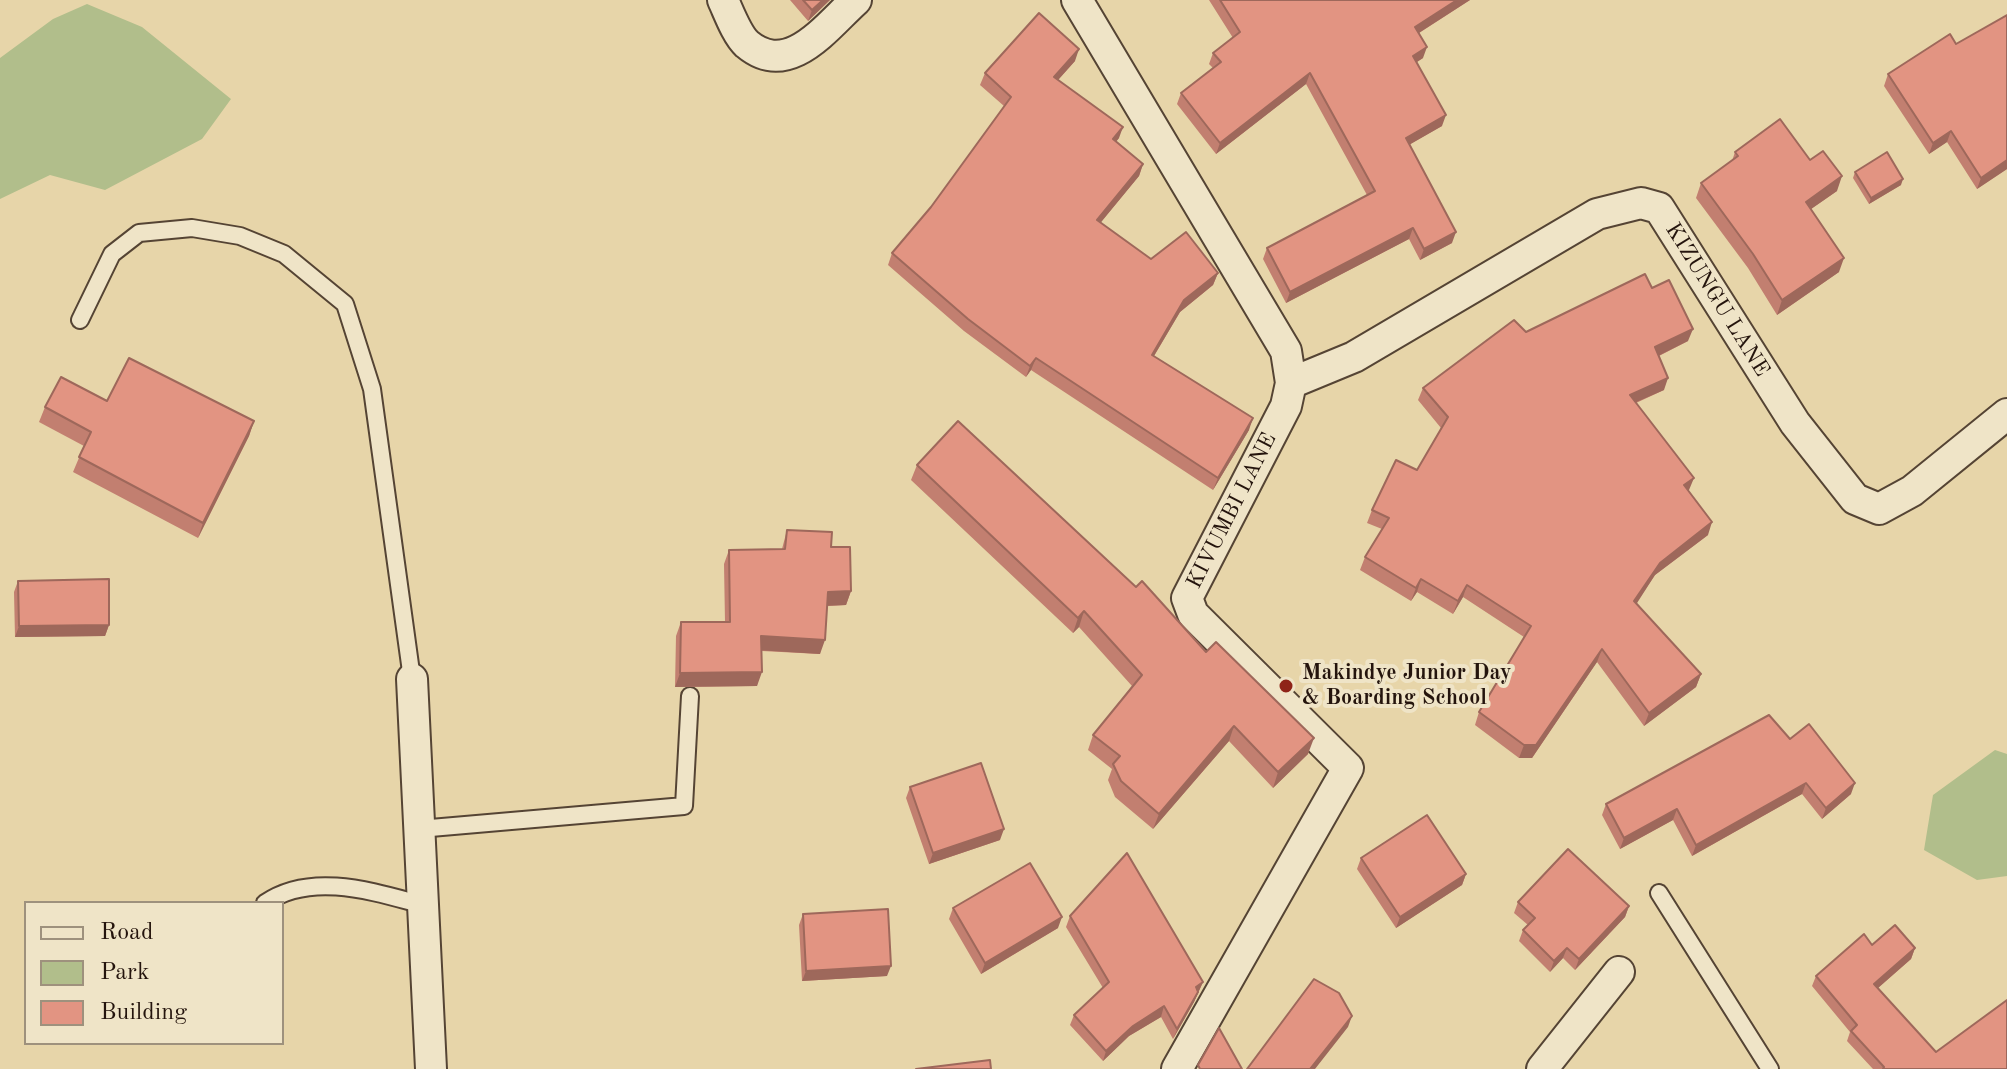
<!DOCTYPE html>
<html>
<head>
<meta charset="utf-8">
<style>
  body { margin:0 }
  #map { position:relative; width:2007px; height:1069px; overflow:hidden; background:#e7d5a9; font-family:"Old Standard TT",serif }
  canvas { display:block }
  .legend { position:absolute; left:24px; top:901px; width:260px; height:144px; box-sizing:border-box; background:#efe4c7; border:2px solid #9e917d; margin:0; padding:10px 14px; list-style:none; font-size:24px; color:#24140d }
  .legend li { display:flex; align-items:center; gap:16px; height:40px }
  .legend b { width:40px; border:2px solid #9e917d }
</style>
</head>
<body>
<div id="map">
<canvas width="2007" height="1069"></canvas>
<ul class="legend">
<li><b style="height:10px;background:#efe4c7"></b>Road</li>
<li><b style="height:22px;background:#b1be8b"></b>Park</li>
<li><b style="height:22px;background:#e29482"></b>Building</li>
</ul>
</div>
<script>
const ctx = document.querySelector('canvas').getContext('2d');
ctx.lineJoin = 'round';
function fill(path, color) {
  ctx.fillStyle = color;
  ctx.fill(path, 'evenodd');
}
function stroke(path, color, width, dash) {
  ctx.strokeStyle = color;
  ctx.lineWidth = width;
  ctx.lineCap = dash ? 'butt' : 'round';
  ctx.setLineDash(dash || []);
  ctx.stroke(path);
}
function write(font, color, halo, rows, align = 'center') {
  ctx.font = font + ' "Old Standard TT",serif';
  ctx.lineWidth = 8;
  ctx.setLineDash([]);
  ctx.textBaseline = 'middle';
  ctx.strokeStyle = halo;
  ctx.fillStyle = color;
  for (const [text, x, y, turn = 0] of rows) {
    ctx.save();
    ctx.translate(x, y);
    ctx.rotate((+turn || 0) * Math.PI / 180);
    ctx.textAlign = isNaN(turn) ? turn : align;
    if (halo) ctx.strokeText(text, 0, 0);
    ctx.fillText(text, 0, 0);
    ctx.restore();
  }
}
fill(new Path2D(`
  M87,4L142,27L231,99L202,139L105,190L50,175L0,199V58L53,19Z
  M1995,750L2007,754V876L1977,880L1924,850L1933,795Z`), '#b1be8b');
const service = new Path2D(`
  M80,320L112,254L139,233L192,228L240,236L284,254L345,304L372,389L412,679
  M419,829L684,806L690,696
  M1659,893L1770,1069
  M265,903C312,871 374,892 423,905`);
const minor = new Path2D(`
  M723,0C729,13 737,35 747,44C789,79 826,27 856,0
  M1077,0L1286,351L1291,383L1286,406L1187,598L1193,614L1348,768L1177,1069
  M1291,383L1354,357L1597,214L1641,203L1659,208L1795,423L1855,499L1879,509L1912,491L2007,414
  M412,679L431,1069
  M1542,1069L1619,972`);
stroke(service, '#554434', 20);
stroke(minor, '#554434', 34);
stroke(service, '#efe4c7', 16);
stroke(minor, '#efe4c7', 30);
fill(new Path2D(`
  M790,0H830L808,21Z
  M1209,0H1470L1419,33L1423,58L1417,62L1442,126L1410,144L1452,243L1420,260L1409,239L1286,303L1263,259L1267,248L1367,195L1306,84L1216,154L1177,104L1181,93L1213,68L1209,64L1213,53L1233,38Z
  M2007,15V169L1977,189L1947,142L1929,154L1884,86L1888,74L1956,44Z
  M1075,61L1058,80L1119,138L1116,141L1143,164L1139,176L1100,223L1151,259L1218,273L1213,285L1180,312L1154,356L1249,430L1213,490L1031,370L1026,377L964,331L888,265L892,253L931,207L1004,106L980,85L985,73Z
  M1735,152L1810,160L1837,191L1811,209L1839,272L1777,315L1748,268L1696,198L1701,183L1732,161Z
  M1855,172L1901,185L1869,204L1853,178Z
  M1652,288L1688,341L1659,356L1664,390L1636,403L1689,490L1688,491L1708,535L1655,575L1636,603L1701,674L1696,687L1644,726L1597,662L1532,758H1519L1475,725L1479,712L1524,637L1463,597L1453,614L1417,592L1411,601L1360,570L1365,557L1382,529L1367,523L1372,510L1417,470L1441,428L1418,400L1423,388L1526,332Z
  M107,401L254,421L249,436L198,538L73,472L84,446L39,422L45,407Z
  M917,465L1206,652L1308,754L1273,788L1229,741L1153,829L1115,797L1108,780L1112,769L1088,750L1093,735L1132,686L1079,627L1073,633L911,480Z
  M787,530L831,547L851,591L846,605L827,606L820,654L762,651L757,686L675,687L676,636L681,622H725L724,564L729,550L782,549Z
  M18,581L109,625L105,636L15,637L14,592Z
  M1790,739L1851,794L1822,819L1802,794L1692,856L1673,820L1620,849L1602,815L1606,804Z
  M910,787L1000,840L929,864L906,798Z
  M1361,858L1466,874L1462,885L1396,928L1357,869Z
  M1518,902L1629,906L1625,917L1575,970L1563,958L1550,972L1519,941L1523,930L1528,925L1514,913Z
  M953,908L1058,928L981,974L949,919Z
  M803,914L887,976L802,981L799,925Z
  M1070,916L1203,982L1194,1002L1173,1039L1161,1017L1129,1036L1103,1061L1070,1025L1074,1015L1103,988L1066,927Z
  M1872,945L1915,948L1911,959L1878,988L1936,1052L2007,1069H1873L1847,1041L1850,1032L1812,986L1816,976Z`), '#c27f70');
fill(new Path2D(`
  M823,0H830L808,21L812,10Z
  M1457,0H1470L1411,38L1415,27Z
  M1427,47L1423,58L1409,67L1413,56Z
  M1079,49L1075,61L1050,89L1054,77Z
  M1310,73L1306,84L1216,154L1220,143Z
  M1446,115L1442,126L1402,149L1406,138Z
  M1123,127L1119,138L1109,151L1113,139Z
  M1951,131L1947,142L1929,154L1933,143Z
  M2007,160V169L1977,189L1981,178Z
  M1143,164L1139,176L1093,232L1097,220Z
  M1842,176L1837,191L1801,216L1806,202Z
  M1903,179L1901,185L1869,204L1871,198Z
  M1413,228L1409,239L1286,303L1290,292Z
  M1456,232L1452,243L1420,260L1424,249Z
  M1844,258L1839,272L1777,315L1782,300Z
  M1218,273L1213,285L1180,312L1148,366L1152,355L1184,300Z
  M1693,329L1688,341L1650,360L1655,347Z
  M1036,358L1031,370L1026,377L1030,366Z
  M1668,378L1664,390L1625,407L1630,395Z
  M1253,418L1249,430L1213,490L1218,478Z
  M254,421L249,436L198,538L203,523Z
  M1694,478L1689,490L1679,498L1684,485Z
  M1712,522L1708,535L1655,575L1630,614L1634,601L1660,563Z
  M1421,579L1417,592L1411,601L1416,588Z
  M1467,585L1463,597L1453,614L1458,601Z
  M851,591L846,605L823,606L828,592Z
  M1084,611L1079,627L1073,633L1078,618Z
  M109,625L105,636L15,637L19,626Z
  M761,636L825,640L820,654L756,650Z
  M1602,649L1597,662L1532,758H1519L1524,745Z
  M762,672L757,686L675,687L680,673Z
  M1701,674L1696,687L1644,726L1649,713Z
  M1234,726L1229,741L1153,829L1159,814Z
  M1314,738L1308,754L1273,788L1278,772Z
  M1806,783L1802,794L1692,856L1696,845Z
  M1855,783L1851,794L1822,819L1826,808Z
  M1677,809L1673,820L1620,849L1624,838Z
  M1004,829L1000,840L929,864L933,853Z
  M1466,874L1462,885L1396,928L1400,917Z
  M1629,906L1625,917L1575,970L1579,959Z
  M1062,917L1058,928L981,974L985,963Z
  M1567,948L1563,958L1550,972L1554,961Z
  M1915,948L1911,959L1870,995L1874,984Z
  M891,966L887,976L802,981L806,971Z
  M1203,982L1194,1002L1173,1039L1196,987Z
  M1164,1006L1161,1017L1129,1036L1103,1061L1106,1051L1133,1026Z
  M1352,1016L1348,1027L1315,1069H1310Z`), '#9e685b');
const building = new Path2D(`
  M803,0H823L812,10Z
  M1220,0H1457L1415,27L1427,47L1413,56L1446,115L1406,138L1456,232L1424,249L1413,228L1290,292L1267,248L1375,191L1310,73L1220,143L1181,93L1221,62L1213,53L1240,32Z
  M1039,13L1079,49L1054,77L1123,127L1113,139L1143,164L1097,220L1151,259L1186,232L1218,273L1184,300L1152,355L1253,418L1218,478L1036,358L1030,366L968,319L892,253L931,207L1011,97L985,73Z
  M2007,15V160L1981,178L1951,131L1933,143L1888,74L1950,34L1956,44Z
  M1780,119L1810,160L1823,151L1842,176L1806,202L1844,258L1782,300L1753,254L1701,183L1738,156L1735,152Z
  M1887,152L1903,179L1871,198L1855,172Z
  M1645,274L1652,288L1669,280L1693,329L1655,347L1668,378L1630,395L1694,478L1684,485L1712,522L1660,563L1634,601L1701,674L1649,713L1602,649L1536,745H1524L1479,712L1531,626L1467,585L1458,601L1421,579L1416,588L1365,557L1389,518L1372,510L1396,460L1417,470L1448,417L1423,388L1514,320L1526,332Z
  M129,358L254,421L203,523L79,457L91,432L45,407L61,377L107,401Z
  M958,421L1136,587L1142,581L1206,652L1216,642L1314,738L1278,772L1234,726L1159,814L1121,781L1113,764L1120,756L1093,735L1142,675L1084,611L1078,618L917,465Z
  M787,530L832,532L831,547H850L851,591L828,592L825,640L761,636L762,672L680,673L681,622H730L729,550L785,549Z
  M109,579V625L19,626L18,581Z
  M1769,715L1790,739L1809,724L1855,783L1826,808L1806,783L1696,845L1677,809L1624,838L1606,804Z
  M981,763L1004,829L933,853L910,787Z
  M1427,815L1466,874L1400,917L1361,858Z
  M1568,849L1629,906L1579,959L1567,948L1554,961L1523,930L1535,918L1518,902Z
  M1127,853L1203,982L1196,987L1198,992L1177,1029L1164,1006L1133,1026L1106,1051L1074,1015L1109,982L1070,916Z
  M1030,863L1062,917L985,963L953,908Z
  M888,909L891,966L806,971L803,914Z
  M1895,925L1915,948L1874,984L1936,1052L2007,1000V1069H1883L1884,1067L1851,1031L1857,1025L1816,976L1864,934L1872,945Z
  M1314,979L1339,993L1352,1016L1310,1069H1247Z
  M1219,1028L1242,1069H1200L1198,1065Z
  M990,1060L991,1069H916Z`);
fill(building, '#e29482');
stroke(building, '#9e685b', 2);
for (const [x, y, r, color] of [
  [1286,686,8,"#8f2418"]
]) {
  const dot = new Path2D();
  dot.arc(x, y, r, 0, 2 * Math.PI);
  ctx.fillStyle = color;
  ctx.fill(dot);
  stroke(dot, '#efe4c7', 3);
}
write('22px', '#24140d', '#efe4c7', [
  ["KIZUNGU LANE",1717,300,58],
  ["KIVUMBI LANE",1232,511,-63]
]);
write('bold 22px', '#24140d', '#efe4c7', [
  ["Makindye Junior Day",1302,673],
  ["& Boarding School",1302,698]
], 'left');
</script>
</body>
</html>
